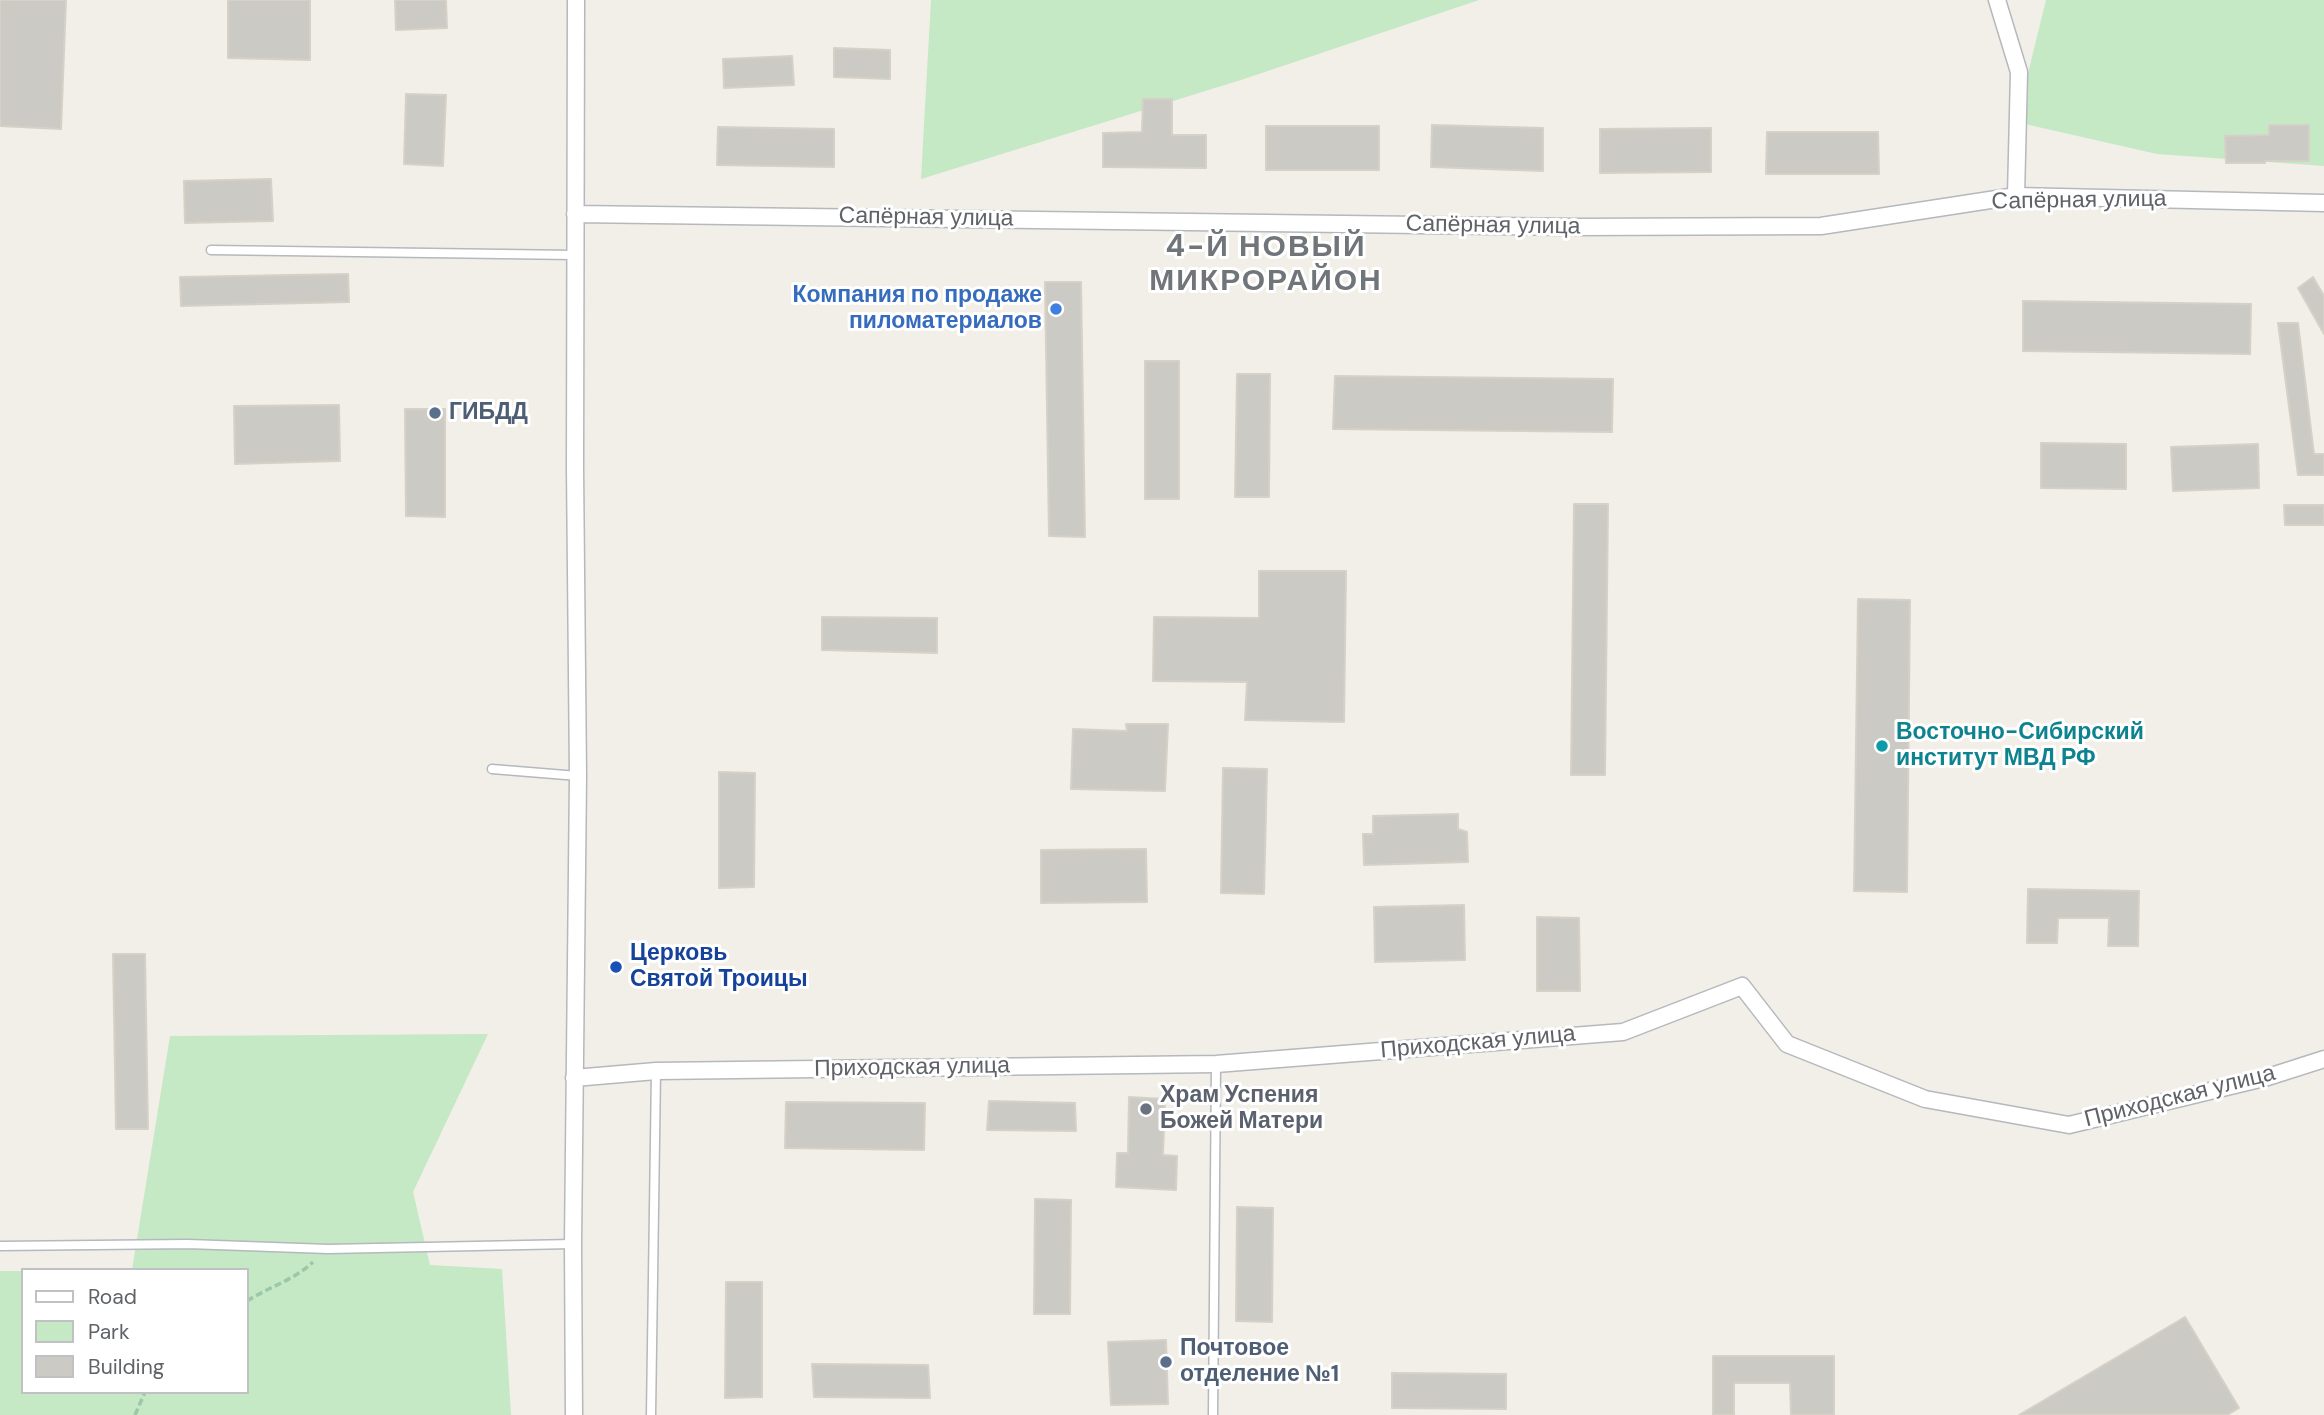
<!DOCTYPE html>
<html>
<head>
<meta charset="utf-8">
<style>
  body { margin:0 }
  #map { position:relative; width:2324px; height:1415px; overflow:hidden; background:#f1efe8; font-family:"DM Sans",sans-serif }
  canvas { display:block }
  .legend { position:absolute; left:21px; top:1268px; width:228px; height:126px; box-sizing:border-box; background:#fff; border:2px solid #bfc1c3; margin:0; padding:9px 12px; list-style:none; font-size:21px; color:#5f6368 }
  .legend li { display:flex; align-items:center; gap:14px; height:35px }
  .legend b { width:35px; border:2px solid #bfc1c3 }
</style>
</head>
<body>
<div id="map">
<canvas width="2324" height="1415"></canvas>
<ul class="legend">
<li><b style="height:9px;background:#fff"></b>Road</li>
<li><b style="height:19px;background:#c5e8c5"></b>Park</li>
<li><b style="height:19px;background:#cccac5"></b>Building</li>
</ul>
</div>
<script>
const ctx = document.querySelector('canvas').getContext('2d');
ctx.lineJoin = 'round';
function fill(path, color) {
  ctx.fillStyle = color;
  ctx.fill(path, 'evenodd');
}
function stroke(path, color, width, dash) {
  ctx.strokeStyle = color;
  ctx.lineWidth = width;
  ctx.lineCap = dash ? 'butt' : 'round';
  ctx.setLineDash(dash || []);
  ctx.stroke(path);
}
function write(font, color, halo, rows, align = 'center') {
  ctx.font = font + ' "DM Sans",sans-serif';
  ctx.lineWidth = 6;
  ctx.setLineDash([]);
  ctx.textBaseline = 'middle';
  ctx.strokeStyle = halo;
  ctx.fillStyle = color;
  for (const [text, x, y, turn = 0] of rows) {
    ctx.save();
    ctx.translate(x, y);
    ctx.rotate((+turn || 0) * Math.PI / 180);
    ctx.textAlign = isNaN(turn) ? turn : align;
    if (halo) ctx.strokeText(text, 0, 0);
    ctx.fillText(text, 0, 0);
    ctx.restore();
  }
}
fill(new Path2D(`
  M931,0H1479L1244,79L921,179Z
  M2046,0H2324V166L2157,154L2016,122Z
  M488,1034L413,1192L430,1265L502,1269L511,1415H0V1271H23V1392H247V1270H132L170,1036Z`), '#c5e8c5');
const building = new Path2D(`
  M0,0H66L61,129L0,126Z
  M228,0H310V60L228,58Z
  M395,0H446L447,28L396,30Z
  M834,48L890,50V79L834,77Z
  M792,56L794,85L724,88L723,59Z
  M406,94L446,95L443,166L404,164Z
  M1143,99H1172V135H1206V168L1103,167V133L1142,132Z
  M1432,125L1543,128V171L1431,167Z
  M2269,125H2309V161H2265V163H2226L2225,136L2269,135Z
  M1266,126H1379V170H1266Z
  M718,127L834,129V167L717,165Z
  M1711,128V172L1600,173V129Z
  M1767,132H1878L1879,174H1766Z
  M271,179L273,221L185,223L184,181Z
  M348,274L349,302L181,306L180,277Z
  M2313,277L2324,296V334L2298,288Z
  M1045,282H1081L1085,537L1049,536Z
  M2023,301L2251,304L2250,354L2023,351Z
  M2278,323H2298L2314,454H2324V475H2298Z
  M1145,361H1179V499H1145Z
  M1237,374H1270L1269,497H1235Z
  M1335,376L1613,379L1612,432L1333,429Z
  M339,405L340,461L235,464L234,406Z
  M405,409H445V517L406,516Z
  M2041,443L2126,444V489L2041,488Z
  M2258,444L2259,488L2173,491L2171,447Z
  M1574,504H1608L1605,775H1571Z
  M2284,505H2324V525H2285Z
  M1259,571H1346L1344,722L1245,720L1247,682L1153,681L1154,617L1259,618Z
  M1858,599L1910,600L1907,892L1854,891Z
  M822,617L937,618V653L822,650Z
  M1126,724H1168L1165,791L1071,789L1073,729L1127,731Z
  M1223,768L1267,769L1264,894L1221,893Z
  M719,772L755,773L754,887L719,888Z
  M1458,814V829L1467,832L1468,862L1364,865L1363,834H1373V816Z
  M1146,849L1147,902L1041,903V850Z
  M2028,889L2139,891L2138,946H2108L2109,918H2058L2057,943H2027Z
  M1464,905L1465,960L1375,962L1374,907Z
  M1537,917L1579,918L1580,991H1537Z
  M113,954H145L148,1129H116Z
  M1129,1097L1165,1099L1163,1155L1177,1156L1176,1190L1116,1187L1117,1153H1128Z
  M989,1101L1075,1103L1076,1131L987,1130Z
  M786,1102L925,1103L924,1150L785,1148Z
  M1035,1199L1071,1200L1070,1314H1034Z
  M1237,1207L1273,1208L1272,1322L1236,1321Z
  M726,1282H762V1397L725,1398Z
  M2185,1317L2239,1408L2227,1415H2019Z
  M1166,1340L1168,1404L1111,1405L1108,1342Z
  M1713,1356H1834V1415H1791L1790,1383H1734V1415H1713Z
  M812,1364L928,1365L930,1398L814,1397Z
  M1392,1373L1506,1374V1409L1392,1408Z`);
fill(building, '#cccac5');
stroke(building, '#d6d1c6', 2);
const lane = new Path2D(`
  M211,250L575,255
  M492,769L578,776
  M0,1246L188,1244L328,1249L573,1244
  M651,1415L656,1071
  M1213,1415L1216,1064`);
const street = new Path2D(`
  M1997,0L2019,72L2016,196
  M575,214L1574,227L1821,226L2016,196L2324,203
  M574,1078L656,1071L1216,1064L1623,1032L1742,986L1787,1044L1925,1099L2069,1125L2268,1077L2324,1059
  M574,1415L573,1244L578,776L575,468L576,0`);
stroke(lane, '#b5b8bc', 11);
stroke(street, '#b5b8bc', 19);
stroke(new Path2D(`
  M247,1301C269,1287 294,1280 313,1262
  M135,1415L145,1392`), '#9cc7a9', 3.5, [7, 3.5]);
stroke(lane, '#fff', 8);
stroke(street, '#fff', 16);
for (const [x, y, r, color] of [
  [1056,309,7,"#3f7fe0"],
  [435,413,7,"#5c6f8a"],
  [1882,746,7,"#0f9aa8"],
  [616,967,7,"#1a4fb4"],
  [1146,1109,7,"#6b7280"],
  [1166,1362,7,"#5c6f8a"]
]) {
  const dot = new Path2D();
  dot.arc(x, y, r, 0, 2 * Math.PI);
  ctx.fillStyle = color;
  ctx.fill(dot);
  stroke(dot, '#fff', 2.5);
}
write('23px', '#5f6368', '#fff', [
  ["Сапёрная улица",2079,201,-1],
  ["Сапёрная улица",926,218,1],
  ["Сапёрная улица",1493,226,1],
  ["Приходская улица",1478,1043,-5],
  ["Приходская улица",912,1068,-1],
  ["Приходская улица",2180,1097,-14]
]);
write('bold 23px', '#366cbe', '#fff', [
  ["Компания по продаже",1042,296],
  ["пиломатериалов",1042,322]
], 'right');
write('bold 23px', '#4e5e75', '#fff', [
  ["ГИБДД",449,413],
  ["Почтовое",1180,1349],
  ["отделение №1",1180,1375]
], 'left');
write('bold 23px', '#0d838f', '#fff', [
  ["Восточно-Сибирский",1896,733],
  ["институт МВД РФ",1896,759]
], 'left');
write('bold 23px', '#164399', '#fff', [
  ["Церковь",630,954],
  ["Святой Троицы",630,980]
], 'left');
write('bold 23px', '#5b616d', '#fff', [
  ["Храм Успения",1160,1096],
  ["Божей Матери",1160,1122]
], 'left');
ctx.letterSpacing = '2px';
write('bold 30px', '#70757a', '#fff', [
  ["4-Й НОВЫЙ",1266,248],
  ["МИКРОРАЙОН",1266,282]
]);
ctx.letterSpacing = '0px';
</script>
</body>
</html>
